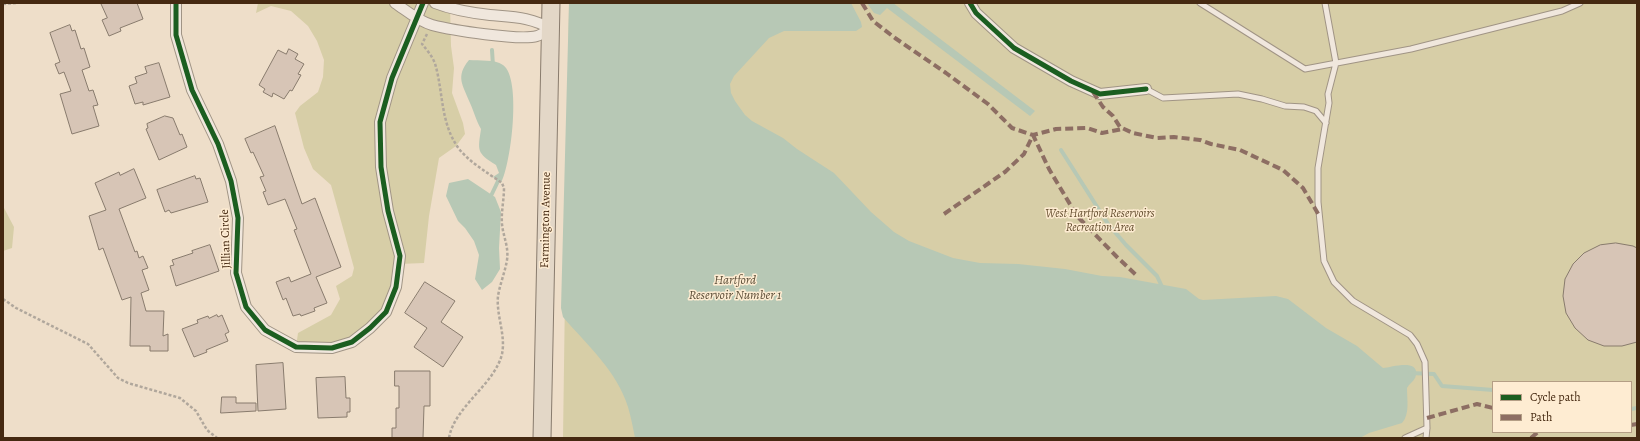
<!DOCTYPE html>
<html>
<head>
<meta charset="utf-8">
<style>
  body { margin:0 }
  #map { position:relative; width:1640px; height:441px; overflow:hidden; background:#eedec9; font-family:Alegreya,serif }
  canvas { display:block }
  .frame { position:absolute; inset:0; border:4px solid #452911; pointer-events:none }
  .legend { position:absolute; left:1492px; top:381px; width:140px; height:52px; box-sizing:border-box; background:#feecd2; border:1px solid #b49e85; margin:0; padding:5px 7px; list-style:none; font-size:12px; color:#452911 }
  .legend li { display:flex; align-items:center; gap:8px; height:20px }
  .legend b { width:20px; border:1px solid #b49e85 }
</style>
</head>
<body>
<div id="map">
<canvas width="1640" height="441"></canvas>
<div class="frame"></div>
<ul class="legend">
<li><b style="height:5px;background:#1b5e20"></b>Cycle path</li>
<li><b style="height:5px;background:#8d6e63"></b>Path</li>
</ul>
</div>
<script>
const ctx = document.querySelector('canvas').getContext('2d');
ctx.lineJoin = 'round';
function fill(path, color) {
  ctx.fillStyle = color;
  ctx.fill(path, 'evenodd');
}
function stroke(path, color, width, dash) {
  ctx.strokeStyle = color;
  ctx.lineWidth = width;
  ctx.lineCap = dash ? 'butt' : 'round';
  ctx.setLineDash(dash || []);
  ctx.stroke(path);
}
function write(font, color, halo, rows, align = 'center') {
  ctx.font = font + ' Alegreya,serif';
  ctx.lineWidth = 3;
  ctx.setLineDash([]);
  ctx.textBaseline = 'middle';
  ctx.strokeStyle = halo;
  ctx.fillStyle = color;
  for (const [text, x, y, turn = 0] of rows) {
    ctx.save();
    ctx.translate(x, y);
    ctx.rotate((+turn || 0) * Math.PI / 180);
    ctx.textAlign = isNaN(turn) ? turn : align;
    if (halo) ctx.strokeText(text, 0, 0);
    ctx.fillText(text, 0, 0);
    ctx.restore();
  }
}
fill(new Path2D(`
  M258,3H450L451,46L454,68L452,93L463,123L465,134L456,146L439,158L429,216L424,263L399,264L386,312L352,342L296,347L298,333L331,315L340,299L336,286L352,276L354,268L331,185L313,169L304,148L295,113L300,106L318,92L323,77L324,60L317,41L308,26L291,11L271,6L256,13Z
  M569,3H1637V438H563ZM1493,382H1631V432H1493Z
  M3,206L14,227L12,248L3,251Z`), '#d7cea7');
fill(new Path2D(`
  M569,3H851L861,22L862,27L856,31H784L769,38L734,76L730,84L731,93L735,101L745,115L752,121L783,138L797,149L834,173L871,212L894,232L909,241L953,258L980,263L1018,264L1065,269L1102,276L1120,277L1186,289L1199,299L1203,300L1276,296L1288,299L1326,328L1357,346L1383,368C1391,367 1414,360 1416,371C1416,373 1416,377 1415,378C1413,382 1409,384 1407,388C1407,400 1410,414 1402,423L1369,433L1360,438H635C633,428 631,417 628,407C617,371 587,345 563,317L561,308Z
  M867,3H893L1035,111L1030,116L887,8L880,15L874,13Z
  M469,60C480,61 494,59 503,65C522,78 511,165 501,183L493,177L499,173L496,165C476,153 478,150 481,129C476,120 474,112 470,103C463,85 455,77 469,60Z
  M468,179L495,197L501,212L499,248L500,269L492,282L482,290L475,279L479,255L474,241L465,228L458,221L446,196L449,183Z`), '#b7c8b5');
stroke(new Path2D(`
  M492,50L493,66
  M1061,150L1108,224L1126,245L1157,276L1163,289
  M489,200L500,177
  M1410,373L1434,374L1442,386L1493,390
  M1631,409L1637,408`), '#b7c8b5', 4);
const building = new Path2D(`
  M101,3H137L143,19L120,28L121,31L109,36L102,20L107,18Z
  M70,25L72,31L75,30L81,49L84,48L90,67L82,70L89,91L93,90L98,105L93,106L99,126L72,134L60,94L71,91L64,72L59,74L55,64L60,62L50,33Z
  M289,49L298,54L295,59L304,64L298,74L301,75L292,91L290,90L284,99L273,93L272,97L263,92L265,89L259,85L278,50L286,54Z
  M159,63L170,97L143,105V102L135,104L129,86L137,83L135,77L147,73L145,67Z
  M165,116L173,118L180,135L182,134L187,147L159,160L146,129L148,128L147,124Z
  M275,126L302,204L315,198L341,267L316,277L327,303L314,308L315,311L301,316L300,314L293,316L286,298L283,300L276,282L289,277L291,282L311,274L294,230L297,229L285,199L268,205L263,192L266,191L260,177L264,176L253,152L251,153L245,139Z
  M134,169L146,198L119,209L135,252L137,251L139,258L143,256L148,268L142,270L149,290L141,293L146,311H164L163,336L168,334V351H150V346H130L131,297L122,300L103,248L99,250L89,216L106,210L95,183L119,172L120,175Z
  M195,176L196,179L200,178L208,202L171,213L169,210L165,212L157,190Z
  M1616,243L1633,246L1637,248V342L1622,346H1604L1588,340L1575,328L1566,313L1563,296L1565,279L1573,264L1584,253L1600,245Z
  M210,245L219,271L176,286L170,266L174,265L172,260L193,253L192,251Z
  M425,282L455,301L441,322L463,337L443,367L414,347L427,328L405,313Z
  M217,315L218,317L222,315L229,332L225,334L228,341L206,350L207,352L194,357L182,329L198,323L197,320L208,316L209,318Z
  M283,363L286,409L258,411L256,365Z
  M395,371H430V406H424L423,438H392V428H396V408H399V386H395Z
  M345,377L346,398H350V412H347V417L318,418L316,378Z
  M222,397H236V403H256V411L221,413Z`);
fill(building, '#d7c5b6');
stroke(building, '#887b6d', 1);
const service = new Path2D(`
  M1200,3L1305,69L1411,49L1562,11L1580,3
  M1325,3L1336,63L1328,94L1329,103L1318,168V202L1324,261L1334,282L1353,301L1410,335L1417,344L1425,362L1427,428L1426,438
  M1146,89L1163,98L1238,94L1262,99L1285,106L1304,107L1316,111L1326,123
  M1405,438L1427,428`);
const minor = new Path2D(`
  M176,3V35L192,90L218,144L231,181L238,218L236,273L246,307L265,330L296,347L332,348L352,342L370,328L386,312L396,287L400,256L388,211L381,167L380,122L392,78L423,3
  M395,3C407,11 418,21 432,25C451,30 520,41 537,36C541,35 546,31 550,29C533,17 511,17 490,15C472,13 453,10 435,3
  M970,3L976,13L1014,48L1071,81L1100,94L1146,89`);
const primary = new Path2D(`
  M542,438L551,3`);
stroke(service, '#a09485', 7);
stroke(minor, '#a09485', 12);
stroke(primary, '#887b6d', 19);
stroke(new Path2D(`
  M3,4L16,3
  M427,34L422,44C427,50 434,58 436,67C443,94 441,122 457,146C466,160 488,173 502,183L504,188C504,200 501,212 502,224C503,236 509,247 507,260C505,272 500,284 498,296C496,315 506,335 502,354C495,384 454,407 449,438
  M3,299L16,308L88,344L118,378L128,383L180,398L196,411L207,430L217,438`), '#b0a79c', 2.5, [3, 2]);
stroke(service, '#f0e7dd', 5);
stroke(minor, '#f0e7dd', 10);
stroke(primary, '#e3d7c7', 17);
stroke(new Path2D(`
  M862,3L873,21L895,38L946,73L988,104L1012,128L1033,135L1056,129L1087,128L1102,133L1123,129
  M1093,92L1103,107L1113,116L1120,127L1133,133L1157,138L1174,137L1200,140L1211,144L1240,150L1283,170L1303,188L1320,217
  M944,214L1005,172L1024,154L1033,135L1049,169L1077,216L1117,257L1136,275
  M1427,418L1477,404L1493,408
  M1631,425L1637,424
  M1531,438L1538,432`), '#8d6e63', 4, [8, 4]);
stroke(new Path2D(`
  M176,3V35L192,90L218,144L231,181L238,218L236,273L246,307L265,330L296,347L332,348L352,342L370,328L386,312L396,287L400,256L388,211L381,167L380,122L392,78L423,3
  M970,3L976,13L1014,48L1071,81L1100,94L1146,89`), '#1b5e20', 5);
write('italic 12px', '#654f30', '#feecd2', [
  ["West Hartford Reservoirs",1100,214],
  ["Recreation Area",1100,228]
]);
write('12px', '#452911', '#feecd2', [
  ["Farmington Avenue",546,220,-89],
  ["Jillian Circle",226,239,-92]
]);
write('italic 13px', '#5c4e38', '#feecd2', [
  ["Hartford",735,281],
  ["Reservoir Number 1",735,296]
]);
</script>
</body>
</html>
